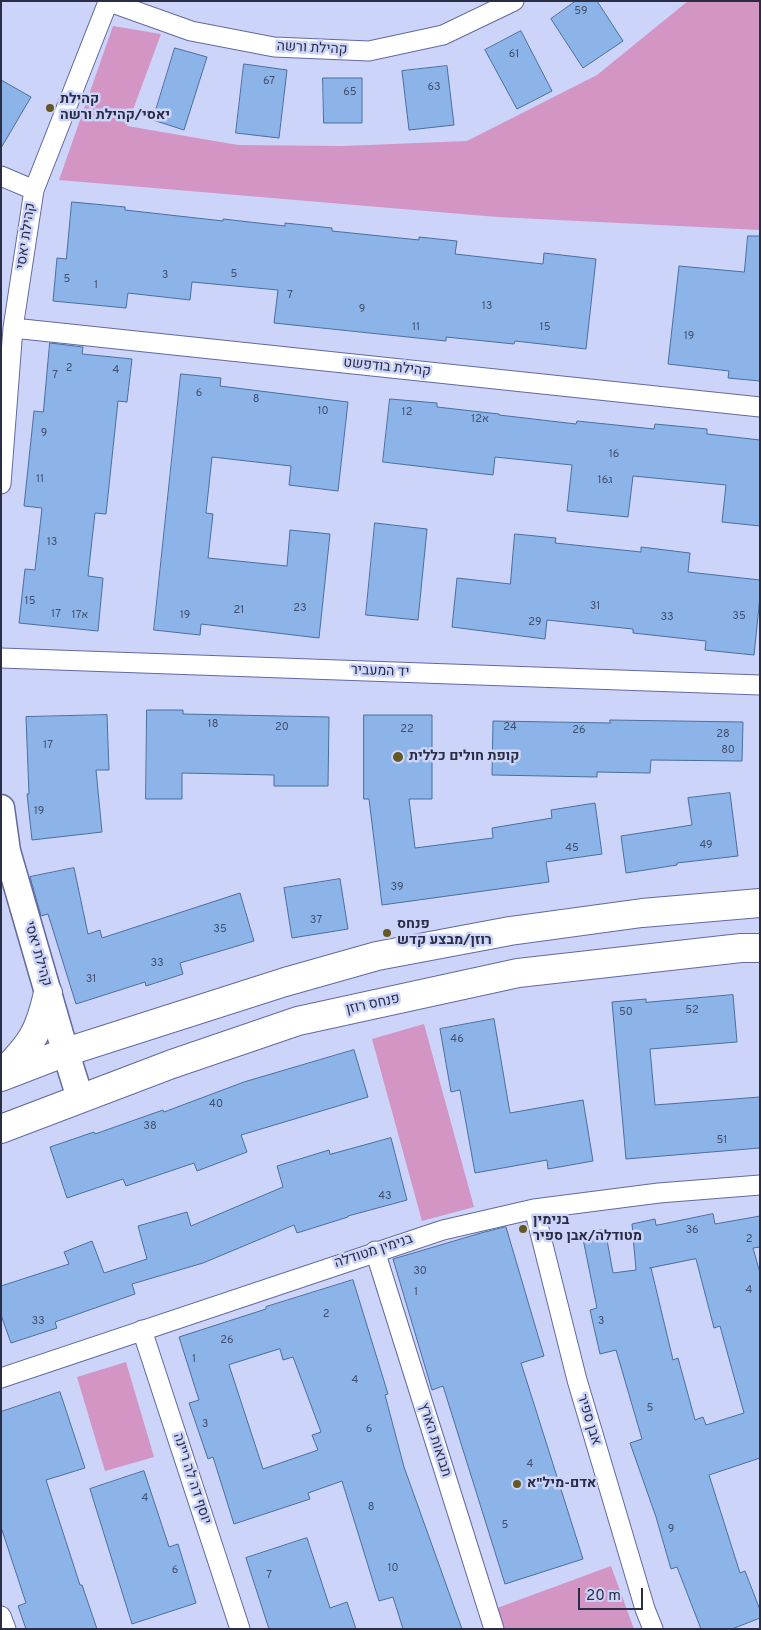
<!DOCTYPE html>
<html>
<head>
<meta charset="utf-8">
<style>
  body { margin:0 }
  #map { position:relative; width:761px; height:1630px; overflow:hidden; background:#cdd4fa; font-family:Overpass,sans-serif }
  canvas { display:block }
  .frame { position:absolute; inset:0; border:2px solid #292d45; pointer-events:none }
  .scale { position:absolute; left:578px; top:1588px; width:65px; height:22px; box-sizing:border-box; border:2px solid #292d45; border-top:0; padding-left:6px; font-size:15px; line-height:18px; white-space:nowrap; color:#292d45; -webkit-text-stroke:4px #cdd4fa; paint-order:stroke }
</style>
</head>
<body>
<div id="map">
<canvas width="761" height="1630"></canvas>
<div class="frame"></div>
<div class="scale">20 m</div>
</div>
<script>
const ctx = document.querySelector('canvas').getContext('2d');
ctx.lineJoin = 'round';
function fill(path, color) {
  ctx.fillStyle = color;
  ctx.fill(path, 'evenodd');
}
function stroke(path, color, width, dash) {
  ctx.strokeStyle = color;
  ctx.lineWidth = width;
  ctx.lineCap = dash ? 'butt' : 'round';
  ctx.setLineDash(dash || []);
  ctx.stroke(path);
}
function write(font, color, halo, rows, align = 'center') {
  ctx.font = font + ' Overpass,Heebo,sans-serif';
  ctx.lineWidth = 5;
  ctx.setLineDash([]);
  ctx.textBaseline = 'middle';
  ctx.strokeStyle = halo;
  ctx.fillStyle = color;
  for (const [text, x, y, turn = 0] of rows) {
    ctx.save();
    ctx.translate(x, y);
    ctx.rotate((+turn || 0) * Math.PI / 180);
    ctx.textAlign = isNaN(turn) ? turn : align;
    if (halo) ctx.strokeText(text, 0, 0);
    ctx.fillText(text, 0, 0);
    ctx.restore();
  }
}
fill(new Path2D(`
  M688,1H760V230L497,217L59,180L113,26L161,34L127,126L238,145L343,146L467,141L597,75Z
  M424,1024L474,1207L422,1221L372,1039Z
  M126,1362L154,1457L105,1471L77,1377Z
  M611,1566L634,1629H505L497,1608Z`), '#d395c3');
const building = new Path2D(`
  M576,1H597L623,41L583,68L551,19Z
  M521,31L552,91L517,109L485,50Z
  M175,48L207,57L184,130L153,120Z
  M244,64L287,70L279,138L236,133Z
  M447,66L454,125L409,130L402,71Z
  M323,78H362V123H324Z
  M1,80L31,97L1,148Z
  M72,202L125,207V210L223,221V219L285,226V223L332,228V231L419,240V237L457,241L455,254L543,264L544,253L596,259L586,349L515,341L514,344L446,337V341L274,323L278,290L192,282L190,300L128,293L126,308L53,301L57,258L66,259Z
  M748,236H760V381L728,378L729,371L668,364L679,266L744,272Z
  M50,343L83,347L82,354L132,359L127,402L118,401L106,514L95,513L88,576L103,578L98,631L19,623L25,569L35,570L42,508L24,506L34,411L43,412Z
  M181,374L221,378L220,386L348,402L338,491L289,485L291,466L212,457L206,513L213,514L208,558L287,566L290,530L330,534L319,638L201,624L200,635L154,630Z
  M390,399L437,403V407L499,414V415L576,424L577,421L654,429L655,424L707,429V434L760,440V526L722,522L726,485L633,476L628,517L567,511L572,465L495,457L493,475L383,462Z
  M375,523L427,529L418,620L366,615Z
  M515,534L556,538L555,543L641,552V547L690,553L688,572L760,580V597L754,655L705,650L706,641L633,633V629L547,620L545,639L452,627L457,578L510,584Z
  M147,710H183V714L329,717L328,786H274V775L182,773V799H146Z
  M107,715L109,770H96L102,832L32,840L27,794H29L26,717Z
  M364,715H432V799H409L415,848L493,838L492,828L552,818L551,810L595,803L602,854L546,862L549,882L382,905L369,799H364Z
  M610,720L743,722L742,761L651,760L650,773L597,772V777L492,775L493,721L610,723Z
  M730,793L738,856L677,863V865L626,873L621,836L692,825L688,798Z
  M74,868L88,934L100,930L102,938L240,893L254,941L180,963L183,974L146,986L145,982L76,1004L48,914L41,916L30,877Z
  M340,879L348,929L292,938L284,888Z
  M733,995L737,1042L650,1049L655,1105L760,1097V1148L626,1159L612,1002L646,999V1002Z
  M494,1019L510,1113L583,1100L593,1161L548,1169L547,1160L475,1173L460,1090L451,1092L440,1029Z
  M354,1050L368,1097L241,1135L247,1152L197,1171L194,1163L126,1186L123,1179L67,1198L50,1147L94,1132L95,1134L163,1110L164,1112L244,1082Z
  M391,1138L407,1200L348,1216V1217L297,1233L294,1225L203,1263L132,1284L135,1294L55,1322L57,1328L11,1343L1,1315V1286L69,1264L64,1252L92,1241L104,1273L147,1259L138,1226L187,1212L191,1226L283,1187L277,1166L329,1150L330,1154Z
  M713,1214L715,1224L760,1216V1247L753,1248L760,1273V1458L709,1475L740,1573L745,1571L760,1610V1618L732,1629H701L677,1567L671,1569L656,1517L630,1443L642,1439L616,1350L600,1354L590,1310L597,1308L582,1234L605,1229L613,1273L636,1270L632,1224L655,1219L656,1225ZM696,1259L714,1328L720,1326L744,1413L706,1425L703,1417L695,1420L678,1358L673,1360L651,1268H650Z
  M506,1227L544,1356L521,1363L583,1559L505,1584L443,1386L432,1390L393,1259L481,1233Z
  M353,1280L388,1394L385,1395L404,1467L462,1629H403L393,1597L379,1601L342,1481L308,1493L310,1499L234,1524L213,1457L208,1459L189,1403L199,1400L179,1337L266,1309V1307ZM280,1349L283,1360L293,1357L321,1432L312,1435L318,1450L263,1469L229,1365Z
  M60,1392L85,1468L46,1480L80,1585H82L97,1629H26L18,1606L26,1603L1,1527V1412Z
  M144,1471L169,1547L178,1544L196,1603L132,1624L90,1489Z
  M307,1538L330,1608L347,1602L356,1629H269L246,1558Z`);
fill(building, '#8db4e9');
stroke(building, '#4a6e9f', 1);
const street = new Path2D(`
  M107,1L191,31L274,47L369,51L443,35L514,1
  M1,176L34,190
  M13,328L760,407
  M1,484L13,328L34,190L108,2
  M1,658L760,685
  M534,1209L577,1380L645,1609L653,1629
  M375,1251L494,1629
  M142,1330L240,1629
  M1,1378L443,1230L534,1209L659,1193L760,1185
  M1,1616L6,1629`);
const secondary = new Path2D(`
  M1,808L7,851L60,1034L80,1098`);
const primary = new Path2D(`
  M2,1074C31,1044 39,1034 48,993
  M1,1077L66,1052L285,982L377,956L510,931L642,913L760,903
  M1,1129L172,1064L298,1021L518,973L741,948H760`);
stroke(street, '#6169a1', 21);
stroke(secondary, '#6169a1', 29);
stroke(primary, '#6169a1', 30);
stroke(street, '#fff', 19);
stroke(secondary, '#fff', 26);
stroke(primary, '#fff', 28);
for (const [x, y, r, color] of [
  [50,108,5,"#645825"],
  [398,757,6,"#645825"],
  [387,933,5,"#645825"],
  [523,1229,5,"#645825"],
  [517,1484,5,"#645825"]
]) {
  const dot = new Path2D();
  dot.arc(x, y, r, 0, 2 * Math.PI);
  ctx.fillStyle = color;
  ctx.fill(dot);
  stroke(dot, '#cdd4fa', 2);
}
write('11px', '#424f6e', null, [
  ["59",581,12],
  ["61",514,55],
  ["67",269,82],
  ["63",434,88],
  ["65",350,93],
  ["5",234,275],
  ["3",165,276],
  ["5",67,280],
  ["1",96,286],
  ["7",290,296],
  ["13",487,307],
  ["9",362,310],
  ["11",416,328],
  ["15",545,328],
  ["19",689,337],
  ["2",69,369],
  ["4",116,371],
  ["7",55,376],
  ["6",199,394],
  ["8",256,400],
  ["10",323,412],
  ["12",407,413],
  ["12א",480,420],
  ["9",44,434],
  ["16",614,455],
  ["11",40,480],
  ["16ג",605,481],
  ["13",52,543],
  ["15",30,602],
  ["31",595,607],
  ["23",300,609],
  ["21",239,611],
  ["17",56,615],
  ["17א",80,616],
  ["19",185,616],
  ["35",739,617],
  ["33",667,618],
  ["29",535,623],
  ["18",213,725],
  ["20",282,728],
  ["24",510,728],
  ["22",407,730],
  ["26",579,731],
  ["28",723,735],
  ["17",48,746],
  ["80",728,751],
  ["19",39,812],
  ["49",706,846],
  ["45",572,849],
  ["39",397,888],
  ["37",316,921],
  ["35",220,930],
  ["33",157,964],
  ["31",91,980],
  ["52",692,1011],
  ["50",626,1013],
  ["46",457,1040],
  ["40",216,1105],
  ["38",150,1127],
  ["51",722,1141],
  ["43",385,1197],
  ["36",692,1231],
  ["2",749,1240],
  ["30",420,1272],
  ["4",749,1291],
  ["1",416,1293],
  ["2",326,1315],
  ["33",38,1322],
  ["3",601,1322],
  ["26",227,1341],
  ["1",194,1360],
  ["4",355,1381],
  ["5",650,1409],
  ["3",205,1425],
  ["6",369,1430],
  ["4",530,1465],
  ["4",145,1499],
  ["8",371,1508],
  ["5",505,1526],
  ["9",671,1530],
  ["10",393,1569],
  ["6",175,1571],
  ["7",269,1576]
]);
write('14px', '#292d45', '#cdd4fa', [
  ["קהילת ורשה",312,49,3],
  ["קהילת יאסי",27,236,-82],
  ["קהילת בודפשט",387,368,6],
  ["יד המעביר",380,672,2],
  ["קהילת יאסי",37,954,74],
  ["פנחס רוזן",373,1005,-12],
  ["בנימין מטודלה",374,1252,-18],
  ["אבן ספיר",588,1420,73],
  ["תבואות הארץ",434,1440,72],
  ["יוסף דה לה ריינה",191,1479,72]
]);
write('bold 14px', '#292d45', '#cdd4fa', [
  ["קהילת",60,100],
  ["יאסי/קהילת ורשה",60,116],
  ["קופת חולים כללית",409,757],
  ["פנחס",397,925],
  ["רוזן/מבצע קדש",397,941],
  ["בנימין",533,1221],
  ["מטודלה/אבן ספיר",533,1237],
  ["אדם-מיל\"א",527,1484]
], 'left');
</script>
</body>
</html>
